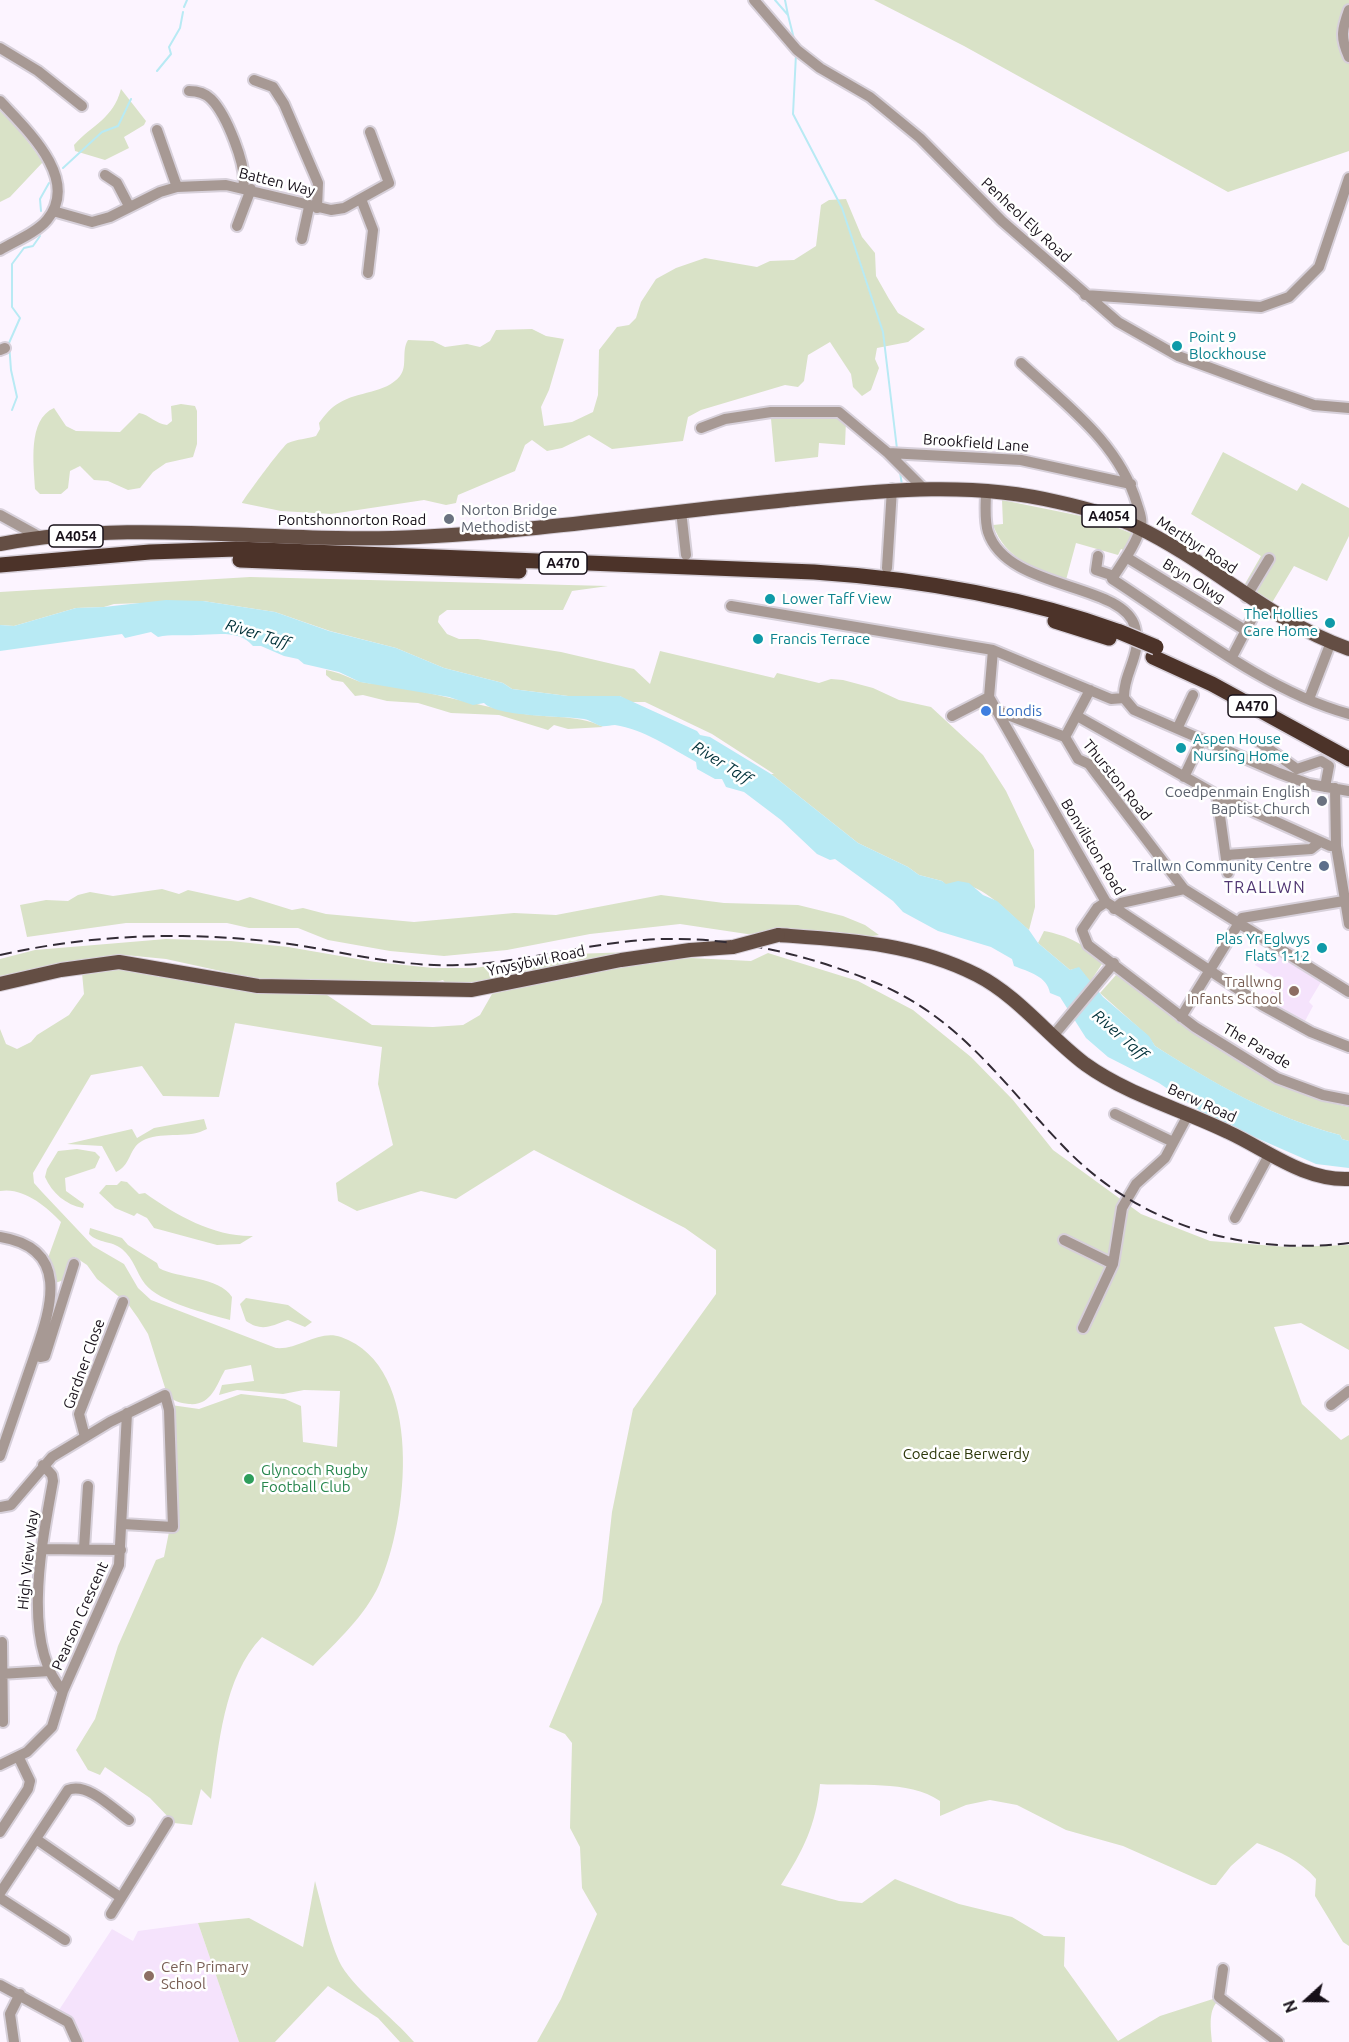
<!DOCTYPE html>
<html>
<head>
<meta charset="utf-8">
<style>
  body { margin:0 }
  #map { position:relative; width:1349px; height:2042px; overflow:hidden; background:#fcf4ff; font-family:Ubuntu,sans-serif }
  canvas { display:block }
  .north { position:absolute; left:1277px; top:1970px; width:60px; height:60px; -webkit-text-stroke:4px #fff; paint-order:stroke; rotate:249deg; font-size:16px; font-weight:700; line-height:24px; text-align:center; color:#171019 }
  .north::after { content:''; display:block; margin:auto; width:21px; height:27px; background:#171019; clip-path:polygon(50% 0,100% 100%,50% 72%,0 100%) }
</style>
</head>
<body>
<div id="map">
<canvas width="1349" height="2042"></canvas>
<div class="north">N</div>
</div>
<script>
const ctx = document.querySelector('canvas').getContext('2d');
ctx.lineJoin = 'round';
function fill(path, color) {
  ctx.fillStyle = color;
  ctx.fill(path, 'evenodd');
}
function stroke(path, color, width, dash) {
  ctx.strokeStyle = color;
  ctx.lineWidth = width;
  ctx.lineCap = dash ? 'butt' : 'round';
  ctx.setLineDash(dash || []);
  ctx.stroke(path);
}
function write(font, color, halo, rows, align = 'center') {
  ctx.font = font + ' Ubuntu,sans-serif';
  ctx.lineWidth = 5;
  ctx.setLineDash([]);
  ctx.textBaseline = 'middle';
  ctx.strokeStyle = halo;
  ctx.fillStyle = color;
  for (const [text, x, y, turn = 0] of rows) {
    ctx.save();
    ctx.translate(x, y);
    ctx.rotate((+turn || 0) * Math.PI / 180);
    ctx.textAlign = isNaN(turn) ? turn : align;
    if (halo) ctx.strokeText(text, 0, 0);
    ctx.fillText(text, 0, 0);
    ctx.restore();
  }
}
fill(new Path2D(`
  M1265,948L1321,982L1309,1002L1313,1006L1304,1023L1266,1001L1279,980L1255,965Z
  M198,1923L239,2042H83L76,2025L59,2010L112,1929L133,1941L138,1931Z`), '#f5e3fc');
fill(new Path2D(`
  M874,0H1349V151L1228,192L964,46Z
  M121,89L146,121L144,125L124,137L129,148L105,160L75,151L74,145C93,124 113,119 121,89Z
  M0,111L20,131L43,162L10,197L0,202Z
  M846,199L862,237L875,253L876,276L889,299L898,313L925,329L908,342L877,348L875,359L879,368L871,390L862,396L853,387L851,374L830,342L808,355L804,381L798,387L785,385L701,410L688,417L683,441L612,449L589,435L562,448L547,451L532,440L525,445L515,471L458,495L456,503L446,505L424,500L331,514L281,511L242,503C245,497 284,444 288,443C297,439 307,439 316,436L320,429L319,423C325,415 331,407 339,403C358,391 385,394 400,376C408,366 401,351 408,340L433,341L445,347L467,344L480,347L490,341L496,330L532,329L546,336L564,339L549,390L541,407L544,426L572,422L593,412L598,395L599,350L617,327L629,325L636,318L641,302L656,279L676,268L705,258L757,267L770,261L794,260L816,246L821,205L829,200Z
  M181,404L195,406L197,411V444L193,457L166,463L153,472L140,488L128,490L108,481L94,480L80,466L70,471L68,488L61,494H40L35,489C34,465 27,420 54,408L66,426L76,431L120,432L139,413C150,415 156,424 167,425L172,421L171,406Z
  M837,415L846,421L845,445L819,443L818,457L775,462L771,419Z
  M1223,452L1297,491L1302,483L1349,508V536L1327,581L1294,566L1270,606L1242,589L1261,556L1191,514Z
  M1002,500L1096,519L1133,534L1126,551L1121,549L1118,555L1076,543L1066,580C1034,568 1006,560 993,525L1003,524Z
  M250,577L608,586L572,591L563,610H447L439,616L438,622L447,634L459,639H478L561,652L634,669L650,684L660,651L774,678L777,673L819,683L831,679L843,680L873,688L899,700L931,707L983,755L1006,791L1034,850L1035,907L1029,930C1006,912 978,876 946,885L942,881L919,875L908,867L858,843L771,774H774L712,734L645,702H630L620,696H568L512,689L503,683L444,668L396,648L330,631L275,612L203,601L114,604L104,607L76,608L14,626L0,625V592Z
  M326,670C339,672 349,678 361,682C371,684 382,684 393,686C434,693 473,704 513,712C542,719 576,713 603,727L568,729L554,725L548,730L499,715L451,713L418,703L387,701L363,695L355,696L343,682L332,680L326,675Z
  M162,889L179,894L188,890L238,901L250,897L292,910L303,908L326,914L414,922L514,913L556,915L661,895L724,903L798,905L843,916L865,925L879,935L867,937L831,931L747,934L680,924L590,934L507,950L444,956L390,951L328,940L298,928H249L227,923H126L27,937L20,905L46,900L68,901L78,895L90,892L113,896Z
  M1044,931C1066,935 1089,945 1102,964L1090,982L1079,968L1070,970L1038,943Z
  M166,939L231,941L288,947L375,962L433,968H474L574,954L631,952L569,963L470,985H447L443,980L429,984L266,981L166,959L125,955L0,976V959L35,950Z
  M768,953L858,981L913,1010L971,1057L1013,1100L1053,1150L1141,1214L1210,1241L1287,1247L1349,1245V1350L1301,1323L1274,1327L1302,1404L1341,1440L1349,1435V1946L1343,1942L1315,1896L1316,1879C1300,1860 1280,1852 1257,1843L1231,1866L1216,1885H1211L1123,1846L1066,1830L1017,1805L990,1800L966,1805L940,1816V1801C908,1779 858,1787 820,1784C816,1825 803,1851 781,1885L839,1901L862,1903L895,1879L959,1904L1012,1917L1044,1936L1065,1937L1064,1966L1118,2041L1160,2016L1216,1998L1217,2002C1208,2012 1211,2030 1212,2042H537L561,1999L597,1914L582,1888L580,1847L570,1828L572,1743L565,1734L549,1727L602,1602L612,1512L633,1409L716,1294V1250L685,1228L534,1150L456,1199L421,1191L357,1211L338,1201L336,1183L393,1145L378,1084L382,1047L235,1023L219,1097L163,1096L142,1066L91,1075L33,1173L34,1183L42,1192L93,1246L124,1264L138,1288L151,1300L276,1348C299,1350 319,1329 341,1337C426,1367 408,1521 379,1585C365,1616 337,1641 313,1666L262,1637C223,1677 219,1746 211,1799L201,1789L192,1825L174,1823L150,1798L105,1767L100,1775L88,1770L76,1750L95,1719L118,1646L156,1560L164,1557L169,1532L175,1529L171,1405L199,1409L241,1394L285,1399L301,1406L303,1442L337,1447L340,1391L304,1390L283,1394L237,1390L219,1395L222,1385L254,1381L251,1365L225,1370C216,1386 211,1406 189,1404C179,1403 173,1401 167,1394L148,1334L138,1318L128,1304L97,1279L87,1265L75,1257L67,1279L55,1283L48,1258L61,1222C46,1206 23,1187 0,1191V1029L6,1044L17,1049L31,1042L37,1035L69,1015L84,994L82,973L118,968L256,990L327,995L372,1025L433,1027L463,1025L480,1015L492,994L621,963L691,958L751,961Z
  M1116,975C1139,988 1157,1005 1178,1021C1229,1059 1286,1093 1349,1107V1141L1342,1139L1340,1135C1271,1117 1213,1083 1155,1046L1148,1036L1100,993Z
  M204,1119L207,1129L200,1132C182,1138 155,1131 139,1143C129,1151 130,1166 116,1172L102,1146L67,1144L132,1129L137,1138L154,1128Z
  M77,1149L95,1152L100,1157L95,1168L65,1178L66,1191L84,1204L83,1208C66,1205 52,1193 45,1177L47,1169L58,1151Z
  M121,1181L127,1182L139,1194L145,1193C177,1216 215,1237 253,1236L240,1244L217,1245L154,1228L147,1218L137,1213L134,1216L115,1208L99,1193L106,1185H117Z
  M90,1228L122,1238L128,1245L157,1263L159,1268C178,1279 219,1276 232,1297L230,1320C208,1314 159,1302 145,1284C136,1272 134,1259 122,1249C111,1240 99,1244 89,1234Z
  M246,1298L288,1305L312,1322L305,1327L288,1320C271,1326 262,1332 246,1321L240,1304Z
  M315,1881C322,1907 328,1936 339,1961C351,1987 394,2018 414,2042H400L378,2018L328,1986L275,2042H239L198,1923L249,1918L303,1947Z`), '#d9e2c7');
fill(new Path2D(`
  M166,600L203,601L275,612L329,631L396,648L444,668L503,683L512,689L568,696H620L697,731L700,735L710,737L771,774L858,843L908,867L919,875L942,881L946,884L958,881L969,883L983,895L997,901L1029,930L1038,943L1070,970L1079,967L1103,997L1149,1036L1155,1046C1214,1083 1271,1117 1340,1135L1342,1139L1349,1141V1168L1316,1164L1211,1118L1159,1083L1108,1057L1086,1038L1060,997L1050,993C1047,976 1029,972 1014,966L1012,959L991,947L938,931L903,912L893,901L835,859L830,860L817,854L781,820L744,792L726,787L722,779H715L697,769L696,762C671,748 643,729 615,725C610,725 605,727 601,726C595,724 590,720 584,719C564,716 497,717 484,703L473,705L449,697L360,682L339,672L304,664L298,659L284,656L261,646H253C239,629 215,635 196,635C182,636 171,634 158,637L151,632L125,638L122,634L0,651V625L14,626L76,608L104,607Z`), '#b8eaf4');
stroke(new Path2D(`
  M775,0L788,15L794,39
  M785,0L788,15
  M184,7L187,0
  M796,54L793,114L842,208L883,332L897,449
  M157,71L171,54L169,47L180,28L183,12
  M63,168L102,132L118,126L131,99
  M41,211L40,199L49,183
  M12,410L17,397L11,370L9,343L20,318L12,307V264L24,248L33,246L40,236
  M900,472L902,485`), '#b8eaf4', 2);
const minor = new Path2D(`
  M754,0L797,50L820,68L870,97L920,138L1002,221L1118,322L1178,356L1268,389L1314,405L1349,408
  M1349,10C1342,29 1340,38 1349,57
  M0,48L38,71L82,106
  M254,80L273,87L284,104L318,183L317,208
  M189,91C197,91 205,93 211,99C226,114 248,167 243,187
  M0,101C26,129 81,179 47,220C36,233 15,241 0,250
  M157,130L177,187
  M105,175L117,183L129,206
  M361,199L373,230L368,273
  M53,211L92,222L110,217L160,192L177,187L226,185L331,210L344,208L389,183L370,132
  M237,226L251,189
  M302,239L309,207
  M1085,295L1261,307L1289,297L1319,267L1349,178
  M0,350L5,348
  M1021,363C1066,405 1119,443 1137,504C1139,511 1143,519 1141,526C1136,545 1122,563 1112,579C1185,626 1265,691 1349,714
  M701,428L725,419L771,412H839L888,453L923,488
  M888,453L1021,460L1131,484
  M986,490C986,504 984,519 988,532C1007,591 1123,582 1135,627C1143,655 1123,672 1124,698
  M681,511L686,555
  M0,515L40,537
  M1098,556L1096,570L1114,576
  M1126,557L1245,630
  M887,568L892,489
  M1246,597L1269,559
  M731,606L993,650L1111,699L1124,698
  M993,650L989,697L1106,902L1262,1005L1311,1032L1349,1047
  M1232,657L1259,605
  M1124,698L1134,710L1279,773L1309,784L1349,791
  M1309,699L1331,642
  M995,710L1065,737L1078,759L1089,764L1098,776L1184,889L1349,992
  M952,716L989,697
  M1077,716L1217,795L1330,846H1336
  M1178,727L1193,695
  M1065,737L1090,690
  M1259,742L1297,769L1321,761L1329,766L1325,787
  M1184,777L1202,739
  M1335,788L1336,846L1349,924
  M1217,795L1228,873
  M1226,855L1311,849L1320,842
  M1106,902L1097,908L1082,930L1088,945L1195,1027L1277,1078L1323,1095L1349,1100
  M1114,909L1121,903L1184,889
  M1181,1017L1242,918L1344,901
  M1053,1036L1114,963
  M1115,1114L1173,1142
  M1235,1218L1269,1155
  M0,1237C70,1248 52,1306 35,1354
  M1064,1240L1113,1264
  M1083,1328L1113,1264L1122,1208L1136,1184L1165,1158L1188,1115
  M1331,1405L1349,1391
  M85,1437L79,1414L123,1302
  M0,1456L35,1354L40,1357L45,1356L74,1264
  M43,1465L52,1475L53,1481C43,1538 20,1644 63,1691
  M0,1507L11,1505L52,1457L110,1422L165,1395L169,1410L173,1527L123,1524
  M43,1549L121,1550
  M84,1549L88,1486
  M2,1642L3,1722
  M0,1674L50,1671
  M0,1765L27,1752L52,1727L63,1691L119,1565L127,1413
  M0,1832L28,1789L30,1781L19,1758
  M36,1839L120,1897
  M0,1893L68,1790C88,1782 113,1809 129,1820
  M0,1898L65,1940
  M111,1914L168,1822
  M1223,1969L1219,1997L1278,2042
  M0,1985L68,2022L77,2042
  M14,2042L10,2014L20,1994`);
const major = new Path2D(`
  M0,544C138,518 279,544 418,537C541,531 664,512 787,500C878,491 968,480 1058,502C1085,508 1112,515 1137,527C1212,563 1268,620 1349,649
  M778,935C847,940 914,943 977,975C1018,996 1048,1036 1085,1064C1128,1095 1181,1109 1228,1132C1267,1150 1304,1181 1349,1179
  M0,984L61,970L119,962L258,986L472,990L621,960L690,950L733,947`);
const highway = new Path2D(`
  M240,560L519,571
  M0,565L150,552L236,549L814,572C918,579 1021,596 1120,632
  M1055,621L1109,638
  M1153,657L1212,684L1349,759`);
stroke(minor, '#d7d0da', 14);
stroke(major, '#d7d0da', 16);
stroke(highway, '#d7d0da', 18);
stroke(minor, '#a79994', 10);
stroke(major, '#644e44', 14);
stroke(highway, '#4c3329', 15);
stroke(new Path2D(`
  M0,955C92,934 189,931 283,943C333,950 383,963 434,965C505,968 574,945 644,940C723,934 806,953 879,984C961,1019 1004,1085 1063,1146C1138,1225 1243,1256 1349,1243`), '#322b35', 2, [12, 6]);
const majorBridge = new Path2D(`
  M733,947L778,935`);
const highwayBridge = new Path2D(`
  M1120,632L1156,647`);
stroke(majorBridge, '#d7d0da', 16, []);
stroke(highwayBridge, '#d7d0da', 18, []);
stroke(majorBridge, '#644e44', 14);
stroke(highwayBridge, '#4c3329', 15);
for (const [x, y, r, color] of [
  [1177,346,6,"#0f9aa8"],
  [449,519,6,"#6b7280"],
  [770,599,6,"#0f9aa8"],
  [1330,623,6,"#0f9aa8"],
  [758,639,6,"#0f9aa8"],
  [986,711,6,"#3f7fe0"],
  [1181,748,6,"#0f9aa8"],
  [1322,801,6,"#6b7280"],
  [1324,866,6,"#5c6f8a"],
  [1322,948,6,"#0f9aa8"],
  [1294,991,6,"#8d6e63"],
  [249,1479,6,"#2e9e5b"],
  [149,1976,6,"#8d6e63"]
]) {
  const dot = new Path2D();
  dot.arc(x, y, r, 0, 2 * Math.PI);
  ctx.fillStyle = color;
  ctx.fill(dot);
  stroke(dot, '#fff', 2);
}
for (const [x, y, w] of [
  [1109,516,54],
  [76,536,54],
  [563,563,48],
  [1252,706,48]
]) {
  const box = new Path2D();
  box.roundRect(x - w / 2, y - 11, w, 22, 4.5);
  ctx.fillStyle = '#fff';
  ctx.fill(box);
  stroke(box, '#171019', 1.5);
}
write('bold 14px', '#171019', null, [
  ["A4054",1109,516],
  ["A4054",76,536],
  ["A470",563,563],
  ["A470",1252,706]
]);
write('15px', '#171019', '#fff', [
  ["Batten Way",277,182,14],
  ["Penheol Ely Road",1026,220,43],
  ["Brookfield Lane",976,443,4],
  ["Pontshonnorton Road",352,520],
  ["Merthyr Road",1197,545,33],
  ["Bryn Olwg",1194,581,32],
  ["Thurston Road",1117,780,51],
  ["Bonvilston Road",1093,847,59],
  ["Ynysybwl Road",536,961,-12],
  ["The Parade",1257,1046,30],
  ["Berw Road",1202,1103,24],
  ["Gardner Close",84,1364,-70],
  ["High View Way",28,1560,-84],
  ["Pearson Crescent",80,1616,-66]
]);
write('15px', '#0d838f', '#fff', [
  ["Point 9",1189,337],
  ["Blockhouse",1189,354],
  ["Lower Taff View",782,599],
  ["The Hollies",1318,614,"right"],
  ["Care Home",1318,631,"right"],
  ["Francis Terrace",770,639],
  ["Aspen House",1193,739],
  ["Nursing Home",1193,756],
  ["Plas Yr Eglwys",1310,939,"right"],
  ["Flats 1-12",1310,956,"right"]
], 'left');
write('15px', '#5b616d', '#fff', [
  ["Norton Bridge",461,510],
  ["Methodist",461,527],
  ["Coedpenmain English",1310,792,"right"],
  ["Baptist Church",1310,809,"right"]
], 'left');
write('15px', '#366cbe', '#fff', [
  ["Londis",998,711]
], 'left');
write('15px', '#4e5e75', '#fff', [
  ["Trallwn Community Centre",1312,866]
], 'right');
write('15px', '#785e54', '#fff', [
  ["Trallwng",1282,982],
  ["Infants School",1282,999],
  ["Cefn Primary",161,1967,"left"],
  ["School",161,1984,"left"]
], 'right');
write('15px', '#2c370a', '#fff', [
  ["Coedcae Berwerdy",966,1454]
]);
write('15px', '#27864d', '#fff', [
  ["Glyncoch Rugby",261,1470],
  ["Football Club",261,1487]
], 'left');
write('italic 16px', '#003139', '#fff', [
  ["River Taff",258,634,17],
  ["River Taff",722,763,32],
  ["River Taff",1120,1035,41]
]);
ctx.letterSpacing = '1.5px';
write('16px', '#503672', '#fff', [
  ["TRALLWN",1265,888]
]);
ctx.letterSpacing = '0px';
</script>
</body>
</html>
